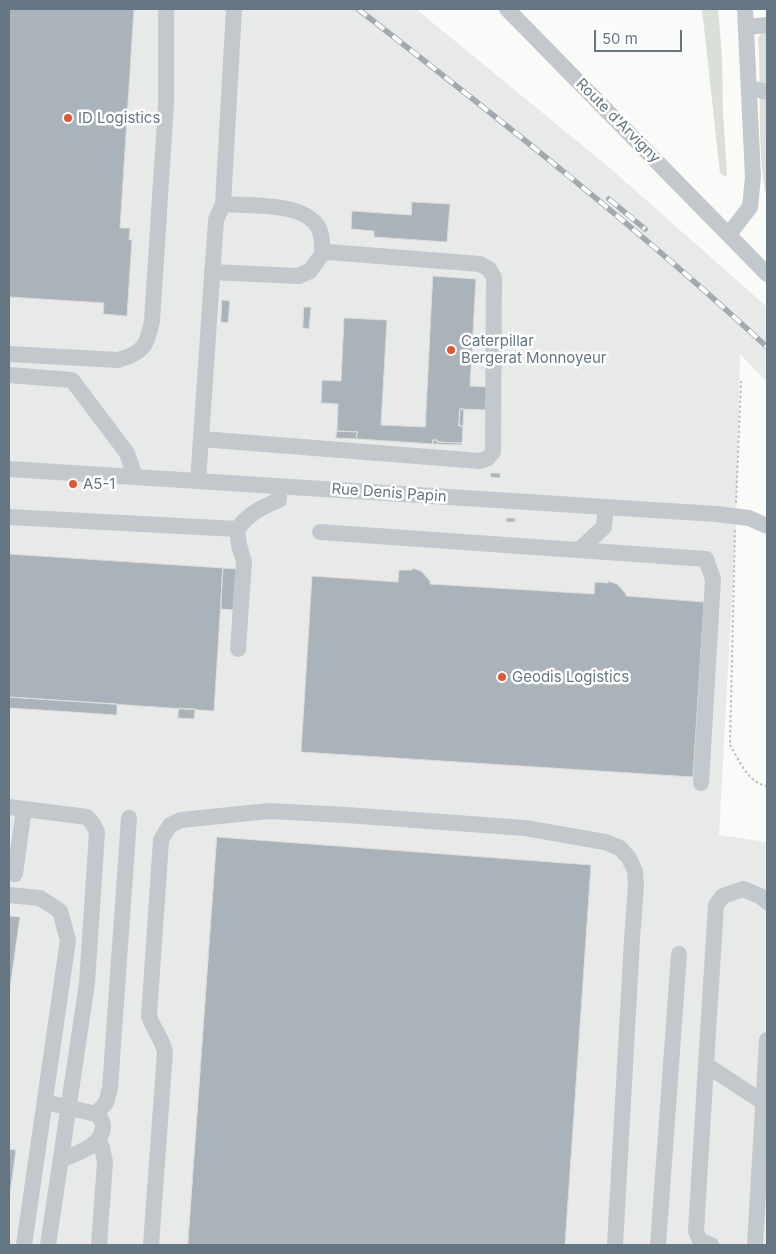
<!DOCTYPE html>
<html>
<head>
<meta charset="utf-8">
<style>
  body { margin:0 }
  #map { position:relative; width:776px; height:1254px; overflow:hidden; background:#fafaf8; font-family:Inter,sans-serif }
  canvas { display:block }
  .frame { position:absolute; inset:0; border:10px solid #657683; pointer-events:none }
  .scale { position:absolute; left:594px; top:30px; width:88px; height:22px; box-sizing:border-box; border:2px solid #657683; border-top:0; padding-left:6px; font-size:15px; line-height:18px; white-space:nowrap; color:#657683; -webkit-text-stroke:4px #fff; paint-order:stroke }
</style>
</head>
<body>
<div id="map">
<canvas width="776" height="1254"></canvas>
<div class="frame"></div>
<div class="scale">50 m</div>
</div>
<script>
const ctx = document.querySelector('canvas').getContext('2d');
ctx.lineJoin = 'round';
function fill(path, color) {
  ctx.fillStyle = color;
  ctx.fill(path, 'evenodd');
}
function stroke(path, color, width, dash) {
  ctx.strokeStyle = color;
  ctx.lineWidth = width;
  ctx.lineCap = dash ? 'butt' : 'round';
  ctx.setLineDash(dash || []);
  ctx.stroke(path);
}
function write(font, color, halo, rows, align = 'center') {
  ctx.font = font + ' Inter,sans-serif';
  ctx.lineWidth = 5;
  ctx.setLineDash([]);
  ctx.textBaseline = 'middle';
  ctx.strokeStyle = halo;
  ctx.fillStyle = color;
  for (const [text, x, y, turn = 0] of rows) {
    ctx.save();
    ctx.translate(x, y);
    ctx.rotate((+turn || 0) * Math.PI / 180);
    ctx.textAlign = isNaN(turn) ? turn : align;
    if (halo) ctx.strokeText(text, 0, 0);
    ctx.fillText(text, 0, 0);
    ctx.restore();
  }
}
fill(new Path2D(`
  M9,9H416L611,169L767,307V382L740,354L736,522L719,835L767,842V1245H9Z`), '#e8e9e9');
fill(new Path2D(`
  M702,9H718L722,55L723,113L727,174L726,177L720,173Z
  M763,32L767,33V201C756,147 762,92 758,38Z`), '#dadfd7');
const building = new Path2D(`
  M9,9H134L120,228H130L129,240H132L127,316L103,314L104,303L9,297Z
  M412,202L450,204L447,242L374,237V231L351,229L352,211L411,215Z
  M433,276L476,279L470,386L487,387L485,410L460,409L459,426H463L462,443L437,442V440H433V444L358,439L356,437L358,432L337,431L338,404L321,403L322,380L341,381L344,318L387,320L381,425L425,427Z
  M222,300L230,301L228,323L221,322Z
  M304,307H311L309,329L303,328Z
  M460,409H464L463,426H459Z
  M337,431L358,432L356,437L358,439L336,438Z
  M433,440H437V442L462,443V445L433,444Z
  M491,473H500V478L491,477Z
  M507,518H515V522H507Z
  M9,554L223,568L214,711L9,697Z
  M223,568L236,569L233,610L221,609Z
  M412,568L421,571L430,581V584L594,594L595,582L608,583V581L617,584L626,594V596L704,602L693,777L301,752L312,576L398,582L399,570H412Z
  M9,697L117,704V715L9,708Z
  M179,708L195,709L194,719L178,718Z
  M217,837L591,865L565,1245H188Z
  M9,916L20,917L9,995Z
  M9,1149L16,1150L9,1201Z`);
fill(building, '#aab3b9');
stroke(building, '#dcdcda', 1);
stroke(new Path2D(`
  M736,503L741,381
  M735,530L730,745C739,760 748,783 767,786`), '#bbbfc2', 2, [2.5, 2.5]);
stroke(new Path2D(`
  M507,9L767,274
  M746,27L767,25
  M750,88L767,92
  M223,204C249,206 304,202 318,227C323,235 322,246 322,254
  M729,234L750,207L753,177L745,9
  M9,354L118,360C143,353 147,346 152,321L166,104V9
  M9,375L72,380L127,453L135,477
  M201,439L480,461L488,458L493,452L494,278L489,269L480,264L328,252L322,254L310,271L298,276L212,272
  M9,469L716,514L749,518L767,526
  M198,481L216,220L223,204L234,9
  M9,517L237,529C250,513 260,508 279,500V486
  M237,529L239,545L244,562L238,649
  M320,532L706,559L713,579L701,783
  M579,550L604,527L606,507
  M9,807L87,817L93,824L97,832L87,983L48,1245
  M9,873L15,874L24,809
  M9,895L40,898L60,911L68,940L24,1245
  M706,1065L696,1231L700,1241L711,1245
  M45,1102L96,1114C101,1118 103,1121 103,1128C101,1147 76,1153 61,1160
  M763,1102L706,1065L716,905L723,896L743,889L760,896L767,902
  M96,1114L106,1103L110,1088L129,818
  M98,1140L102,1147L105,1162L99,1245
  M151,1245L165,1052C162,1038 153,1029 149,1016L161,840L170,825L181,820L269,811L346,815L525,828L605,842L620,848L629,858L635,871L636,886L632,940L615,1245
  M658,1245L679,954
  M755,1245L767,1040`), '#c3c8cc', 16);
const rail = new Path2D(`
  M358,9C498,118 637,227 767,347
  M609,199L645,229`);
stroke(rail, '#a2aab0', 5.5);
stroke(rail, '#fff', 4, [11]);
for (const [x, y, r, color] of [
  [68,118,5,"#e4572e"],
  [451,350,5,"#e4572e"],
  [73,484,5,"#e4572e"],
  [502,677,5,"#e4572e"]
]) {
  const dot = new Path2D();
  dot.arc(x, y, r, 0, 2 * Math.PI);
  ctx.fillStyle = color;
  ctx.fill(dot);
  stroke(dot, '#fff', 2);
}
write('15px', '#657683', '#fff', [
  ["ID Logistics",78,118],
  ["Caterpillar",461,341],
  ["Bergerat Monnoyeur",461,358],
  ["A5-1",83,484],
  ["Geodis Logistics",512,677]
], 'left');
write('15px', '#657683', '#fff', [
  ["Route d'Arvigny",618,121,45],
  ["Rue Denis Papin",389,493,4]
]);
</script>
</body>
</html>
